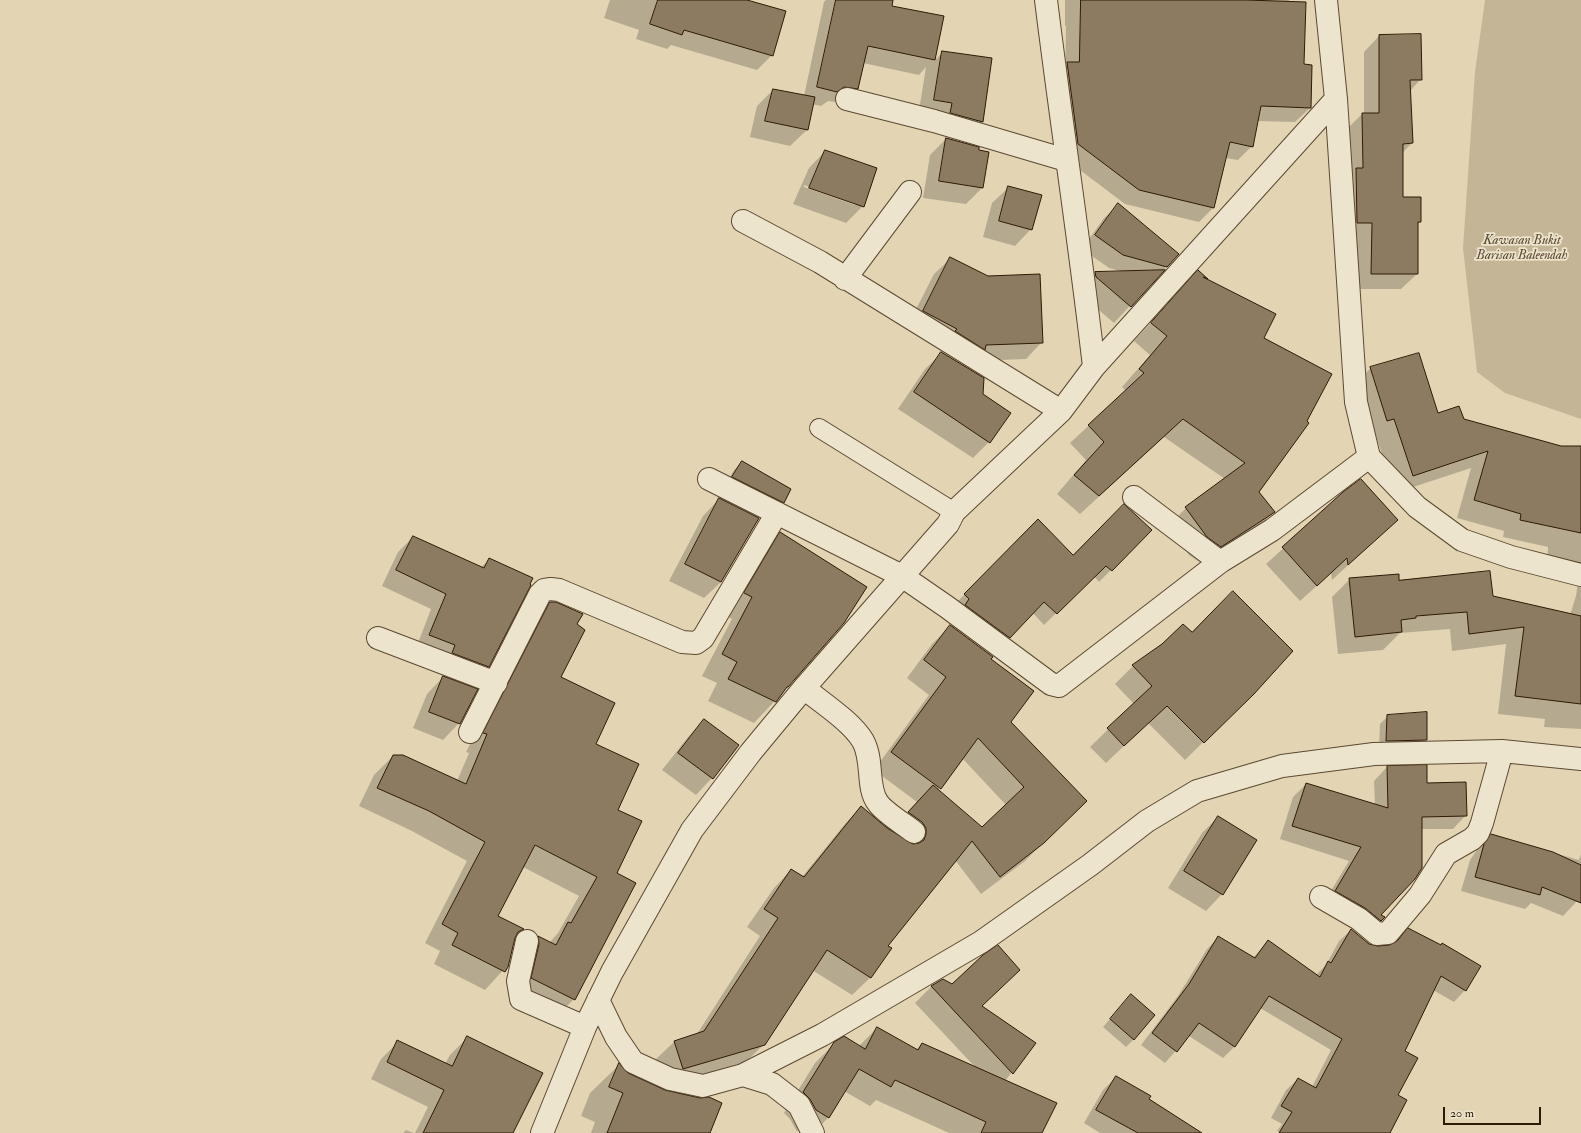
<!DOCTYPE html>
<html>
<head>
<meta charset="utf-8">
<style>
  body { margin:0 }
  #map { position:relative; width:1581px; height:1133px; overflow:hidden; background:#e3d5b4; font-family:"IM FELL Double Pica",serif }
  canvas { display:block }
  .scale { position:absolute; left:1443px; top:1107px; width:98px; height:18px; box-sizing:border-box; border:2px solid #2e1a06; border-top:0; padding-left:5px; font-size:12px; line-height:14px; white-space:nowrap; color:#2e1a06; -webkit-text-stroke:3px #ede4ce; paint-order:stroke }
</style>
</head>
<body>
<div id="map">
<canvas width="1581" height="1133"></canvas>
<div class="scale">20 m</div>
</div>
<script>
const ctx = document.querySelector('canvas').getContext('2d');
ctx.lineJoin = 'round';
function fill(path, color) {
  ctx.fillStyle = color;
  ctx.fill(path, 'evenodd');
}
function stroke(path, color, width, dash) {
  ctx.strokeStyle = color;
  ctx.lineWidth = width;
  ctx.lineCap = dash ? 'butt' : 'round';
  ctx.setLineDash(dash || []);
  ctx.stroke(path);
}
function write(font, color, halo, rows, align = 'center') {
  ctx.font = font + ' "IM FELL Double Pica",serif';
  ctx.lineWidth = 3.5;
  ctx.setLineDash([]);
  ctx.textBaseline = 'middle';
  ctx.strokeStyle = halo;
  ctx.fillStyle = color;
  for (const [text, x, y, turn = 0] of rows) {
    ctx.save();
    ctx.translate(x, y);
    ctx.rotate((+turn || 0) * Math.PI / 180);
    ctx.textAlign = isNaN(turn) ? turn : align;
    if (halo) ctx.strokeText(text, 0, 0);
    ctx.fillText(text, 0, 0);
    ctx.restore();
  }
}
fill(new Path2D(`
  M1485,0H1581V419L1505,393L1477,372L1463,248L1475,72Z`), '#c4b596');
fill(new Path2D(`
  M610,0H735L772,55L757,70L671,45L667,49L636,39L639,30L604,18Z
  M826,0H876L890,6L943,17L934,61L943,52L990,59L982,122L965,138L918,117L926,67L919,75L863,63L857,88L842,103L828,101L821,106L812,104L807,130L790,146L750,137L757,106L773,90L804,96L824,2Z
  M1065,0H1289L1310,108L1295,122L1257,121L1252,146L1238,160L1225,158L1213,208L1199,222L1125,204L1064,158L1066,26H1065Z
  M1420,35L1421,79L1410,91L1412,143L1402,153V198L1420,222L1417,225V274L1401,289H1356L1357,238H1342L1347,129L1362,114H1364V52L1379,36Z
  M946,139L983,187L966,204L923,198L930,155Z
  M825,151L863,206L846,223L793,204L809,168ZM804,185L855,203V205L804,187Z
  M1009,187L1031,229L1015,246L983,237L992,203Z
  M1118,205L1166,267L1114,323L1080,294L1079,290L1095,273L1123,272L1109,268L1082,249L1104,218Z
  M951,258L1042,342L1026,359L972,361L907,327L934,274Z
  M1198,272L1263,339L1258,492L1274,512L1256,529L1202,564L1189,555L1168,526L1186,508L1225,479L1164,437L1080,514L1057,494L1086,460L1070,443L1126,391L1122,387L1150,355L1134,341Z
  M942,353L982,395L989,442L973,458L898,409L925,369Z
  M1371,368L1437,414L1561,447H1581V729L1544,727L1545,719L1498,714L1506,644L1452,651L1450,629L1400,633L1383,650L1338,654L1332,597L1350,579L1398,581L1492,597L1570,615L1576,596L1579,574L1547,572L1548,547L1503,537L1504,531L1457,518L1471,468L1395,493L1376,436L1370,438L1353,385Z
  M742,462L783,502L775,510L725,485L734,470Z
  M1344,493L1397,520L1332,580L1331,573L1300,601L1266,564Z
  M719,499L721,582L704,598L669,581L703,516Z
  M1038,521L1073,557L1151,530L1099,582L1094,576L1044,625L1033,613L998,649L953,606Z
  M780,533L788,687L754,723L708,701L717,683L702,676L732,619L724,615L760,554Z
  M413,537L481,567L489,560L488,666L473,682L415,651L431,609L382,586L398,552Z
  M550,603L576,624L560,677L594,745L616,810V873L574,999L555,1018L513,997L520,956L539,938L549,943L558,933L579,896L523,867L497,917L522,929L514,938L507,966L485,990L434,964L440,951L425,943L467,861L410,830L359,806L374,775L393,756L457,781L469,753L466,752L532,622Z
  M950,626L990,659L1010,722L1085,801L1025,861L981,894L955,860L887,946L870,978L852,995L812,970L764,1044L746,1062L665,1086L656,1059L674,1042L697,1034L760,936L747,927L774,888L791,870L802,877L844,825L861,807L891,831L917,802L874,770L929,695L907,678L932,644ZM962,758L1006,805L982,829L938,790Z
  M1163,644L1253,693L1185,760L1148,723L1106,763L1090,747L1134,704L1115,684L1133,666Z
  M443,677L459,723L443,740L413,728L427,694Z
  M1388,716L1426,740L1418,748L1379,749L1380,724Z
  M704,720L712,778L696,795L662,770L688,737Z
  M1387,767L1426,784L1466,815L1453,829H1421L1380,915L1384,917L1367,934L1323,904L1349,861L1280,839L1293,797L1306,784L1375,805L1374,781Z
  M1218,817L1256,840L1222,894L1206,911L1168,888L1202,833Z
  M1491,835L1579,860L1581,854V892L1577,901L1563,916L1531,903L1525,909L1461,891L1470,860L1477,850Z
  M1351,930L1369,944L1378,947L1395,944L1465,990L1454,1002L1433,990L1403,1051L1388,1133H1281L1277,1131L1282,1124L1271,1118L1286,1090L1298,1079L1312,1087L1331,1050L1260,1008L1234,1047L1223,1058L1189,1036L1165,1063L1141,1045L1178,996L1207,949L1219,937L1253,958L1268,941L1316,975L1326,965L1339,941Z
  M943,980L1034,1044L1005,1081L1040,1133H949L876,1100L870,1106L844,1091L828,1118L813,1133H801L796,1130L790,1119L784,1113L815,1063L835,1043L859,1046L877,1028L916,1050L922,1044L976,1068L915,1003L931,987Z
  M1131,995L1134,1039L1126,1047L1103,1027Z
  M467,1038L512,1132L515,1133H415L428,1107L371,1079L381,1059L398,1042L445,1064L450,1055Z
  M619,1065L627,1074L708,1133H591L595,1122L581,1116L590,1093Z
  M1116,1077L1147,1099L1177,1133H1100L1084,1123L1103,1090Z
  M406,1130L414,1133H403Z`), '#0003');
const building = new Path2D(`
  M658,0H747L786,11L773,56L684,30L682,35L650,24Z
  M836,0H893L892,6L944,16L935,60L868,46L858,89L844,87L837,92L817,87Z
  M1081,0H1246L1306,2L1304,64L1312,65L1311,108L1261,106L1253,147L1230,142L1214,208L1139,190L1078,144L1067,62H1079Z
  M1421,34L1422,80H1410L1413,143L1403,144V197H1421V222H1418V274H1371L1372,223H1357L1356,168H1363L1362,113H1379V35Z
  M942,51L992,58L983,122L950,113L952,103L934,100Z
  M773,89L815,97L808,130L765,121Z
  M946,138L979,147V150L989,152L983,188L939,181Z
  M825,150L877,168L864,207L809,188Z
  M1008,186L1042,195L1032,230L999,221Z
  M1118,203L1179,254L1167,267L1123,255L1095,235Z
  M950,257L988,276L1040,274L1043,343L986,345L985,350L955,331L957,329L923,311Z
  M1165,270L1131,307L1096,277L1095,272Z
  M1198,270L1208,279L1203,277L1276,314L1264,338L1332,374L1307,421L1309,423L1259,492L1275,512L1221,547L1207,537L1185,507L1245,463L1183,419L1099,496L1074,475L1104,442L1088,425L1144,373L1139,369L1167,336L1151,323Z
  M941,352L984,378L983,394L1011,413L990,443L914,392Z
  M1419,353L1438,413L1459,406L1464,419L1561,446H1581V533L1520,520L1521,514L1474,500L1488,451L1413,476L1394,419L1387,421L1370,367Z
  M742,461L791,489L784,503L732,477Z
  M1361,479L1398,520L1348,565L1347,558L1317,586L1282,547L1343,492Z
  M719,498L759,518L721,582L685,564Z
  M1124,504L1152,530L1112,571L1106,566L1057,614L1044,602L1010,638L965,605L969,599L964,594L1038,519L1073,555Z
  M780,532L867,587L844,623L788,687H787L776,702L728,679L737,662L722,654L752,597L744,593Z
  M413,536L484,568L489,558L533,578L530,584L531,585L489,667L452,653L455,645L429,635L446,594L396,570Z
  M1490,571L1493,596L1581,616V704L1515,696L1524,627L1469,634L1467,612L1416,616V618L1401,620L1402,632L1355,637L1349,578L1399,574V580Z
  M1233,591L1293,651L1254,694L1204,743L1167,706L1124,746L1107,728L1152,686L1132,665L1162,644L1183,624L1192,632Z
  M550,602H556L583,614L577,624L585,630L561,677L615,703L596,744L639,764L618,810L642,821L617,873L636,883L575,1000L531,978L539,944L538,936L556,945L568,922L571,923L597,877L535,845L498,916L524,929L518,932L515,938L508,967L505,972L452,945L458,933L442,924L485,842L429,811L377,788L393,755H403L466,784L487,734L483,733Z
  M950,625L993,657L991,659L1034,691L1011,722L1087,801L1044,843L1000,877L972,841L888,946L892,948L871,978L827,950L765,1045L683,1069L674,1041L704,1031L778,918L764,909L791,869L804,877L861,806L887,828L913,844L919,843L924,840L926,834V828L922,822L908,812L933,785L982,827L1024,787L978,738L941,789L891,752L946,677L924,660Z
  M443,676L478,689L460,724L429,712Z
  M1427,712V740L1386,741L1387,715Z
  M704,719L739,745L713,779L678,753Z
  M1427,765V783L1466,782L1467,816L1422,817V868L1415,879L1381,915L1385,917L1381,921L1365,908L1335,891L1361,847L1292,826L1306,783L1388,808L1387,766Z
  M1218,816L1257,840L1223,895L1184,871Z
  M1491,834L1553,852L1581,865V903L1542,887L1540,895L1475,877L1484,844Z
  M1408,928L1441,945L1442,943L1481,966L1466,991L1441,976L1405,1051L1418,1058L1398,1095L1407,1100L1390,1133H1279L1292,1112L1281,1106L1298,1078L1316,1088L1342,1039L1269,996L1235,1047L1199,1023L1177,1052L1152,1033L1189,984L1218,936L1255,958L1268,940L1320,977L1328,961L1331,963L1351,929L1369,944L1378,946L1389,945L1397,941Z
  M998,945L1020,970L982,1006L1036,1043L1013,1074L931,986L943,979L952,984L983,955Z
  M1131,994L1155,1015L1134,1040L1110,1019Z
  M877,1027L918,1050L922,1043L1057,1103L1042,1133H981L986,1122L895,1080L891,1087L859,1069L829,1118L816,1110L810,1099L803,1092L834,1042L844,1036L865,1049Z
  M467,1036L543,1073L513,1133H423L444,1090L387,1062L397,1040L452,1066Z
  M619,1063L628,1073L665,1090L700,1098L709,1097L722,1103L710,1133H607L623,1093L609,1087Z
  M1116,1076L1151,1096L1149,1099L1202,1133H1138L1096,1110Z`);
fill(building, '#8c7b60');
stroke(building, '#2e1a06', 1);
const service = new Path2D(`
  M819,428L954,512`);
const minor = new Path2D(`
  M1046,0C1061,122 1080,244 1094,367
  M1326,0L1336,99L1356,402L1369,457L1417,507L1462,540L1511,557L1581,575
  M847,99L934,121L1066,160
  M743,221L820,262L1061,411
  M845,279L910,192
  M709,479L902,576L947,607L1051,684L1059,686L1220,562L1272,530L1369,457
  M1134,497L1220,562
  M378,638L496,683
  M804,688C822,703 851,721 863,741C874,761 866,788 878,803C885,813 904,824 914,832
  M470,732L540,594L544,590L551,589L559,590L682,642L696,643L703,638L777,513
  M1321,897L1359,919L1377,934L1388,933L1420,895L1446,854L1472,839L1478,833L1482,823L1502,751
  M527,941L518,981L521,999L585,1027
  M598,1000L616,1037L633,1062L670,1079L703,1086L743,1075L822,1035L981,942L1090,865L1147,821L1197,791L1282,766L1374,754L1502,751L1581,759
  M743,1075L772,1084L799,1105L813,1133
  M542,1133L585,1027L612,972L692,830L751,752L804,688L948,524L954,512L1061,411L1094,367L1336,99`);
stroke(service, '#5b4932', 20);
stroke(minor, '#5b4932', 24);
stroke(service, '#ede4ce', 18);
stroke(minor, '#ede4ce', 22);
write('italic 13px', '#5b4831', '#ede4ce', [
  ["Kawasan Bukit",1522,241],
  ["Barisan Baleendah",1522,256]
]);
</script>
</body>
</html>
